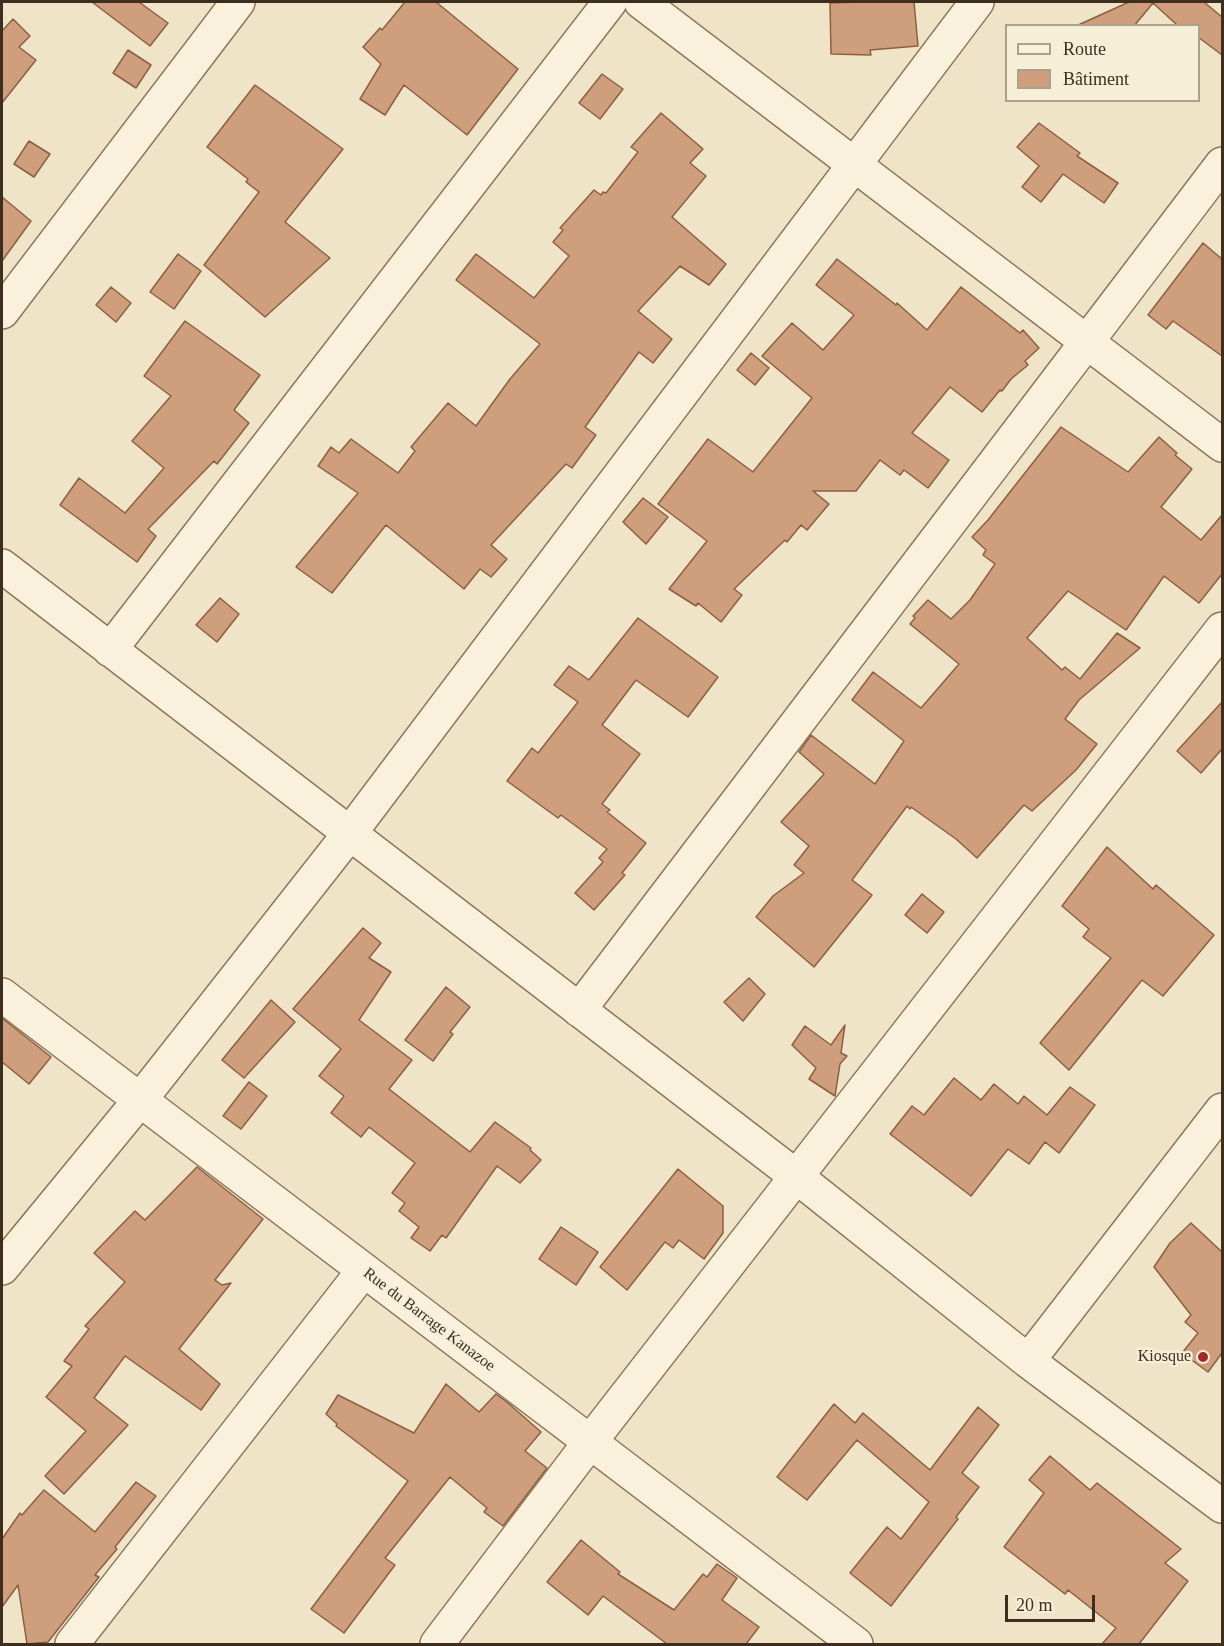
<!DOCTYPE html>
<html>
<head>
<meta charset="utf-8">
<style>
  body { margin:0 }
  #map { position:relative; width:1224px; height:1646px; overflow:hidden; background:#f0e4c8; font-family:"Times New Roman",serif }
  canvas { display:block }
  .frame { position:absolute; inset:0; border:3px solid #3d2e20; pointer-events:none }
  .legend { position:absolute; left:1005px; top:24px; width:195px; height:78px; box-sizing:border-box; background:#f7eed8; border:2px solid #ada18e; margin:0; padding:8px 10px; list-style:none; font-size:18px; color:#3d2e20 }
  .legend li { display:flex; align-items:center; gap:12px; height:30px }
  .legend b { width:30px; border:2px solid #ada18e }
  .scale { position:absolute; left:1005px; top:1595px; width:90px; height:27px; box-sizing:border-box; border:3px solid #3d2e20; border-top:0; padding-left:8px; font-size:18px; line-height:21px; white-space:nowrap; color:#3d2e20; -webkit-text-stroke:4px #f7eed8; paint-order:stroke }
</style>
</head>
<body>
<div id="map">
<canvas width="1224" height="1646"></canvas>
<div class="frame"></div>
<ul class="legend">
<li><b style="height:8px;background:#faf1dc"></b>Route</li>
<li><b style="height:16px;background:#cf9f7d"></b>Bâtiment</li>
</ul>
<div class="scale">20 m</div>
</div>
<script>
const ctx = document.querySelector('canvas').getContext('2d');
ctx.lineJoin = 'round';
function fill(path, color) {
  ctx.fillStyle = color;
  ctx.fill(path, 'evenodd');
}
function stroke(path, color, width, dash) {
  ctx.strokeStyle = color;
  ctx.lineWidth = width;
  ctx.lineCap = dash ? 'butt' : 'round';
  ctx.setLineDash(dash || []);
  ctx.stroke(path);
}
function write(font, color, halo, rows, align = 'center') {
  ctx.font = font + ' "Times New Roman",serif';
  ctx.lineWidth = 4.5;
  ctx.setLineDash([]);
  ctx.textBaseline = 'middle';
  ctx.strokeStyle = halo;
  ctx.fillStyle = color;
  for (const [text, x, y, turn = 0] of rows) {
    ctx.save();
    ctx.translate(x, y);
    ctx.rotate((+turn || 0) * Math.PI / 180);
    ctx.textAlign = isNaN(turn) ? turn : align;
    if (halo) ctx.strokeText(text, 0, 0);
    ctx.fillText(text, 0, 0);
    ctx.restore();
  }
}
const building = new Path2D(`
  M92,2H139L168,23L150,46Z
  M405,2H436L518,69L467,135L404,85L385,115L360,99L381,64L363,47L380,28L382,30Z
  M858,2H914L918,46L870,50L871,55L831,54L830,3Z
  M1129,2H1204L1222,17V55L1198,37V26L1177,25L1153,3L1134,26H1076Z
  M13,19L30,36L19,47L36,60L2,103V31Z
  M128,50L151,65L136,88L113,73Z
  M602,74L623,89L600,119L579,103Z
  M255,85L343,149L285,222L330,258L265,317L204,265L259,192L246,182L248,179L207,147Z
  M661,113L703,149L690,163L706,176L672,217L726,264L709,285L680,266L638,311L672,339L653,363L639,352L585,427L596,435L572,468L566,464L491,545L507,559L491,577L480,569L464,589L386,525L332,593L296,567L358,493L318,466L331,447L339,453L351,439L398,473L415,451L411,447L448,403L476,426L510,379L540,344L456,280L476,254L534,298L569,256L553,242L563,230L560,228L594,190L601,195L603,192L606,193L638,152L631,147Z
  M1039,123L1080,153L1077,156L1118,183L1104,203L1063,174L1041,202L1022,187L1039,166L1017,147Z
  M29,141L50,154L34,177L14,164Z
  M2,197L31,221L2,261Z
  M1203,243L1222,259V356L1173,321L1166,329L1148,315Z
  M178,254L201,271L174,309L150,292Z
  M837,259L896,305L897,303L927,330L961,287L1020,333L1023,330L1039,348L1025,361L1028,365L1011,379L1002,391L1000,390L982,412L950,387L912,433L949,460L928,488L904,470L900,475L880,460L856,491H813L829,504L807,530L801,525L787,542L785,540L734,589L742,595L721,622L698,603L696,606L669,589L707,541L658,504L708,439L753,472L812,398L762,356L792,323L823,350L854,315L816,285Z
  M111,287L131,303L116,322L96,305Z
  M185,321L260,375L234,410L249,423L217,464L214,461L148,529L156,536L137,562L60,505L79,478L125,513L164,468L132,441L171,396L144,376Z
  M751,353L769,368L755,385L737,370Z
  M1061,427L1128,472L1159,437L1177,453L1175,455L1192,469L1161,507L1201,540L1222,515V574L1199,603L1164,576L1126,630L1068,591L1027,638L1062,670L1065,667L1080,679L1117,633L1140,648L1079,700L1065,719L1097,744L1076,770L1032,811L1024,805L977,858L956,839L911,807L910,809L907,806L852,880L872,895L814,967L756,917L773,896L804,873L794,865L809,846L781,822L824,774L799,752L811,735L875,784L904,741L852,700L873,672L921,708L959,664L910,624L915,618L913,616L928,600L951,619L970,600L995,564L983,555L986,550L972,537L988,520Z
  M643,498L668,517L646,544L623,522Z
  M220,598L239,614L217,642L196,625Z
  M638,618L718,677L688,717L636,680L602,725L640,754L602,804L610,810L607,812L646,843L622,873L625,875L594,910L575,893L603,862L599,858L607,849L561,815L558,818L507,781L532,748L538,753L578,702L554,685L569,666L589,680Z
  M1222,702V749L1201,773L1177,751Z
  M1107,847L1153,889L1156,885L1214,935L1163,996L1142,980L1069,1070L1040,1043L1111,958L1083,937L1089,929L1062,906Z
  M922,894L944,912L927,933L905,915Z
  M363,928L381,943L369,958L391,972L359,1020L412,1060L389,1089L470,1152L495,1122L531,1148L530,1150L541,1160L520,1183L497,1166L446,1238L442,1235L430,1251L411,1238L419,1227L399,1211L405,1203L392,1193L415,1163L369,1127L361,1137L331,1113L344,1096L319,1076L341,1049L293,1009Z
  M749,978L765,994L743,1021L724,1002Z
  M446,987L470,1007L450,1032L453,1034L433,1061L405,1040Z
  M271,1000L295,1022L244,1078L222,1060Z
  M2,1018L51,1057L29,1084L2,1062Z
  M845,1025L841,1053L847,1056L840,1064L835,1096L809,1079L816,1068L792,1045L805,1026L831,1045Z
  M954,1078L981,1100L994,1084L1018,1104L1024,1096L1047,1115L1070,1087L1095,1105L1059,1153L1045,1142L1029,1164L1008,1149L971,1196L890,1134L912,1106L924,1115Z
  M249,1082L267,1096L241,1129L223,1116Z
  M197,1167L263,1219L215,1280L222,1285L231,1283L179,1349L220,1384L201,1410L125,1356L94,1398L128,1425L64,1494L45,1476L86,1431L46,1397L72,1366L64,1361L89,1329L85,1326L125,1282L94,1253L135,1211L145,1220Z
  M678,1169L723,1206V1233L704,1259L679,1240L673,1248L665,1242L627,1290L600,1267Z
  M1191,1223L1222,1252V1353L1208,1372L1182,1353L1198,1333L1185,1322L1191,1315L1154,1267L1170,1243Z
  M561,1227L598,1252L576,1285L539,1259Z
  M446,1384L479,1412L496,1394L508,1403L541,1432L525,1451L547,1468L503,1526L484,1512L487,1508L450,1477L385,1558L395,1565L344,1633L311,1609L408,1481L336,1426L337,1424L326,1414L338,1395L414,1433Z
  M834,1404L855,1423L863,1413L930,1470L978,1407L999,1425L962,1473L979,1487L956,1517L958,1519L891,1606L850,1573L887,1527L901,1539L929,1502L857,1440L807,1500L777,1477Z
  M1050,1456L1090,1490L1097,1483L1181,1549L1165,1563L1188,1581L1139,1644H1102L1116,1628L1068,1590L1065,1594L1004,1547L1044,1493L1029,1480Z
  M136,1482L156,1496L115,1547L117,1549L95,1575L99,1577L48,1642L27,1644L18,1585L2,1607V1539L20,1513L22,1515L44,1490L95,1532Z
  M581,1540L620,1572L618,1574L674,1610L703,1574L707,1577L717,1564L737,1578L722,1600L759,1627L746,1644H667L603,1596L588,1615L547,1582Z`);
fill(building, '#cf9f7d');
stroke(building, '#8d5f41', 1.5);
const minor = new Path2D(`
  M641,2L1222,445
  M2,312L238,2
  M2,566L797,1177L1028,1361L1222,1506
  M110,650L610,2
  M2,995L856,1644
  M579,1010L1222,164
  M2,1268L140,1100L350,833L977,2
  M1028,1361L1222,1110
  M72,1644L364,1270
  M437,1644L590,1442L1222,629`);
stroke(minor, '#8d765c', 36);
stroke(minor, '#faf1dc', 33);
for (const [x, y, r, color] of [
  [1203,1357,6,"#9e2a2b"]
]) {
  const dot = new Path2D();
  dot.arc(x, y, r, 0, 2 * Math.PI);
  ctx.fillStyle = color;
  ctx.fill(dot);
  stroke(dot, '#f7eed8', 2);
}
write('16px', '#3d2e20', '#f7eed8', [
  ["Rue du Barrage Kanazoe",429,1320,37]
]);
write('16px', '#3d2e20', '#f7eed8', [
  ["Kiosque",1191,1357]
], 'right');
</script>
</body>
</html>
